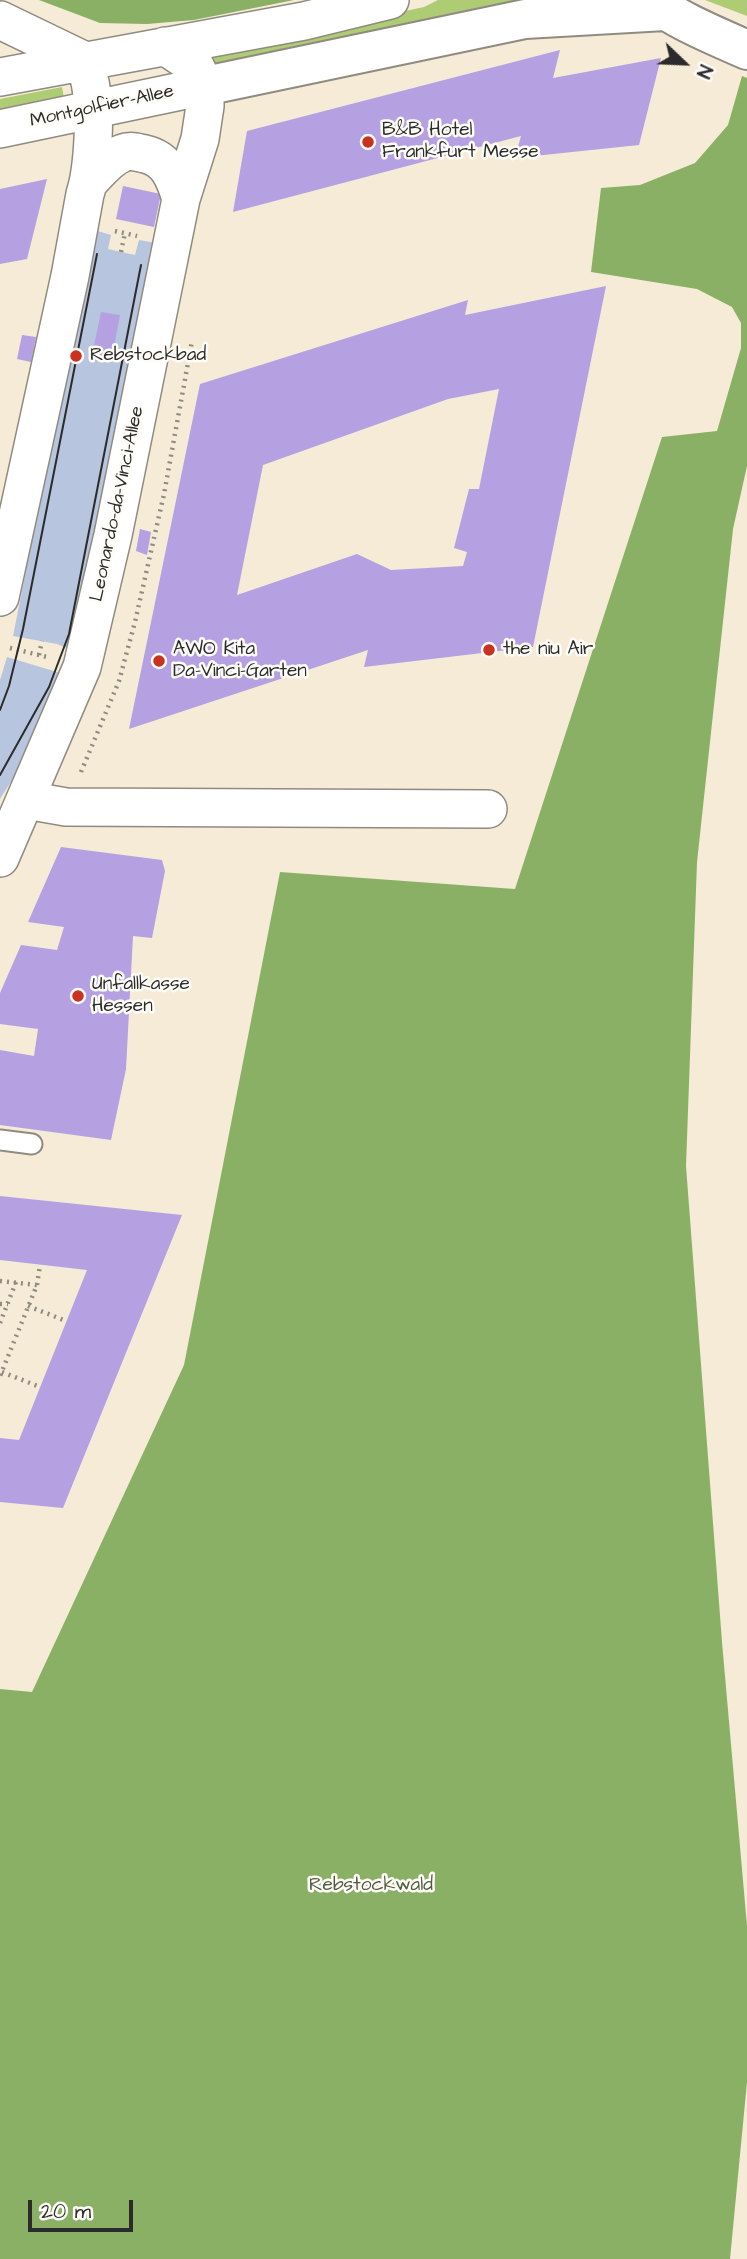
<!DOCTYPE html>
<html>
<head>
<meta charset="utf-8">
<style>
  body { margin:0 }
  #map { position:relative; width:747px; height:2259px; overflow:hidden; background:#f5ebd7; font-family:"Architects Daughter",sans-serif }
  canvas { display:block }
  .north { position:absolute; left:649px; top:28px; width:70px; height:70px; -webkit-text-stroke:5px #fdfcf7; paint-order:stroke; rotate:113deg; font-size:19px; font-weight:700; line-height:28px; text-align:center; color:#2b2b2b }
  .north::after { content:''; display:block; margin:auto; width:24px; height:32px; background:#2b2b2b; clip-path:polygon(50% 0,100% 100%,50% 72%,0 100%) }
  .scale { position:absolute; left:28px; top:2200px; width:105px; height:32px; box-sizing:border-box; border:4px solid #2b2b2b; border-top:0; padding-left:9px; font-size:21px; line-height:24px; white-space:nowrap; color:#2b2b2b; -webkit-text-stroke:5px #fdfcf7; paint-order:stroke }
</style>
</head>
<body>
<div id="map">
<canvas width="747" height="2259"></canvas>
<div class="north">N</div>
<div class="scale">20 m</div>
</div>
<script>
const ctx = document.querySelector('canvas').getContext('2d');
ctx.lineJoin = 'round';
function fill(path, color) {
  ctx.fillStyle = color;
  ctx.fill(path, 'evenodd');
}
function stroke(path, color, width, dash) {
  ctx.strokeStyle = color;
  ctx.lineWidth = width;
  ctx.lineCap = dash ? 'butt' : 'round';
  ctx.setLineDash(dash || []);
  ctx.stroke(path);
}
function write(font, color, halo, rows, align = 'center') {
  ctx.font = font + ' "Architects Daughter",sans-serif';
  ctx.lineWidth = 5;
  ctx.setLineDash([]);
  ctx.textBaseline = 'middle';
  ctx.strokeStyle = halo;
  ctx.fillStyle = color;
  for (const [text, x, y, turn = 0] of rows) {
    ctx.save();
    ctx.translate(x, y);
    ctx.rotate((+turn || 0) * Math.PI / 180);
    ctx.textAlign = isNaN(turn) ? turn : align;
    if (halo) ctx.strokeText(text, 0, 0);
    ctx.fillText(text, 0, 0);
    ctx.restore();
  }
}
fill(new Path2D(`
  M94,230L111,235L108,249L135,255L139,240L162,244L76,652L57,644L13,636Z
  M7,657L67,675L48,723L0,799V680Z`), '#b8c5de');
fill(new Path2D(`
  M438,0H542L205,70L203,55L424,7Z
  M704,0H747V16L705,0Z
  M62,87L65,104L0,116V99Z`), '#aecc73');
fill(new Path2D(`
  M39,0H294L194,20L147,24L100,23Z
  M742,76L747,78V466L733,529L697,862L686,1166L722,1642L747,1926V2082L730,2259H0V1689L32,1692L184,1365L280,872L515,889L662,437L717,431L741,348V323L732,307L697,289L591,272L601,188L640,185L695,163L728,125Z`), '#8ab065');
fill(new Path2D(`
  M560,50L553,78L661,58L639,145L515,158L521,136L233,212L247,131Z
  M47,179L27,259L0,264V189Z
  M123,186L161,194L154,227L116,219Z
  M606,286L533,647L364,667L368,650L129,729L200,384L468,300L465,315ZM499,389L479,489H469L454,548L467,552L463,566L391,570L357,554L237,595L263,465L448,399Z
  M101,312L120,315L111,363L91,360Z
  M22,335L36,337L31,362L17,359Z
  M140,529L151,532L147,555L136,551Z
  M61,847L162,860L165,871L152,938L133,936L126,1069L111,1140L0,1125V1050L34,1056L38,1029L0,1024V993L21,945L57,950L64,927L28,922Z
  M0,1196L182,1215L63,1508L0,1502V1438L19,1440L87,1270L0,1260Z`), '#b5a0e2');
const lane = new Path2D(`
  M0,1140L32,1144`);
const street = new Path2D(`
  M0,20L83,60
  M0,77L304,21L390,0
  M0,129L205,86
  M89,182C99,172 109,158 123,153C130,150 137,152 145,154C168,159 175,179 181,199
  M0,597L70,276L85,194C93,170 96,113 91,88C90,78 86,69 83,60
  M26,800L66,807L488,809
  M0,858L82,667L113,535L181,199L200,139L205,106V86L195,66L165,46`);
const highway = new Path2D(`
  M651,0C680,22 714,35 747,50
  M205,86L525,19L665,11`);
stroke(lane, '#908b81', 23);
stroke(street, '#908b81', 40);
stroke(highway, '#908b81', 42);
stroke(new Path2D(`
  M115,231L137,236
  M121,252L125,233
  M10,648L47,657
  M39,655L42,641
  M81,772L119,681L135,622L164,494L192,341
  M0,1281L37,1285L0,1376
  M37,1285L40,1265
  M0,1304H8
  M28,1306L66,1321
  M0,1323L16,1282
  M2,1372L40,1387`), '#908b81', 4.5, [2, 5]);
stroke(lane, '#fff', 19);
stroke(street, '#fff', 37);
stroke(highway, '#fff', 38);
stroke(new Path2D(`
  M0,710L9,686L23,629L97,254
  M0,775L49,687L69,634L141,265`), '#2b2b2b', 2);
for (const [x, y, r, color] of [
  [368,142,7,"#c8321e"],
  [76,356,7,"#c8321e"],
  [489,650,7,"#c8321e"],
  [159,661,7,"#c8321e"],
  [78,996,7,"#c8321e"]
]) {
  const dot = new Path2D();
  dot.arc(x, y, r, 0, 2 * Math.PI);
  ctx.fillStyle = color;
  ctx.fill(dot);
  stroke(dot, '#fdfcf7', 2.5);
}
write('19px', '#2b2b2b', '#fdfcf7', [
  ["Montgolfier-Allee",102,107,-12],
  ["Leonardo-da-Vinci-Allee",118,504,-78]
]);
write('19px', '#2b2b2b', '#fdfcf7', [
  ["B&B Hotel",382,131],
  ["Frankfurt Messe",382,153],
  ["Rebstockbad",90,356],
  ["AWO Kita",173,650],
  ["Da-Vinci-Garten",173,672],
  ["the niu Air",503,650],
  ["Unfallkasse",92,985],
  ["Hessen",92,1007]
], 'left');
write('19px', '#525b41', '#fdfcf7', [
  ["Rebstockwald",371,1886]
]);
</script>
</body>
</html>
